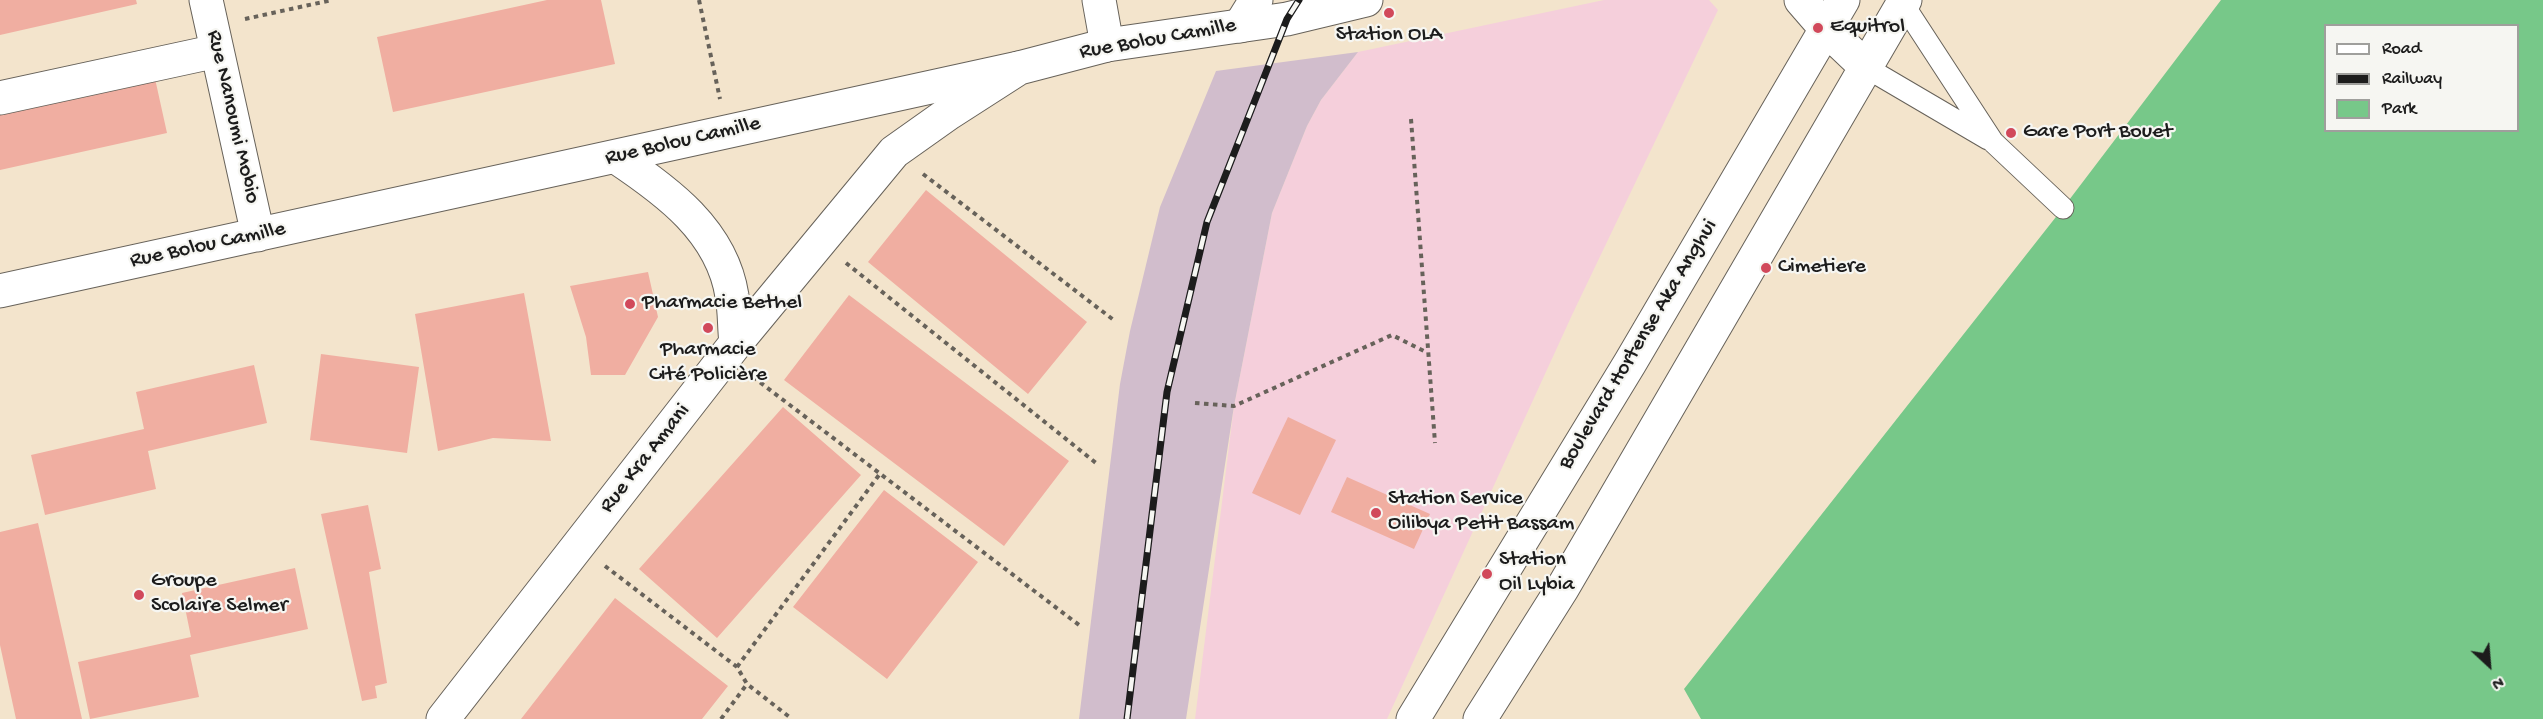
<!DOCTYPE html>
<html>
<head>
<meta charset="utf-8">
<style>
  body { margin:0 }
  #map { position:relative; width:2543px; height:719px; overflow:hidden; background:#f3e4cc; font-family:"Gochi Hand",sans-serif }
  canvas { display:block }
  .legend { position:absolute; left:2324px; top:24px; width:195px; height:108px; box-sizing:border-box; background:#f6f6f2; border:2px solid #9f9f9c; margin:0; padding:8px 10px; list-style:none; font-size:18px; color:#1c1c1c }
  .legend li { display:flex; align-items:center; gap:12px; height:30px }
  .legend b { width:30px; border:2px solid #9f9f9c }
  .north { position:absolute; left:2459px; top:635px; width:60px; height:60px; -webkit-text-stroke:4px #f6f6f2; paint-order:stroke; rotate:154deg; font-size:16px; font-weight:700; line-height:24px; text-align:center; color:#1c1c1c }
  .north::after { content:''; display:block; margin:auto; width:21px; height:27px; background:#1c1c1c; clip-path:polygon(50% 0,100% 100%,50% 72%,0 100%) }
</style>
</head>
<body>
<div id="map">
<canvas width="2543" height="719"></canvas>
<ul class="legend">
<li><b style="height:8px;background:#fff"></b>Road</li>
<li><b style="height:8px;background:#1c1c1c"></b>Railway</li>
<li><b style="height:16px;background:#77c889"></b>Park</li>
</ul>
<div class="north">N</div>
</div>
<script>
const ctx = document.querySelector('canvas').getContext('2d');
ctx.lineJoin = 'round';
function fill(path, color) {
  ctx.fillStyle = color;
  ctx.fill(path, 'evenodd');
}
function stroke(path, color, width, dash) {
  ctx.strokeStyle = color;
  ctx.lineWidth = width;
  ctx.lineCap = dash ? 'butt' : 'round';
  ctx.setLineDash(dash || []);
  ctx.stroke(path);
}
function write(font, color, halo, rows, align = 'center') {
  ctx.font = font + ' "Gochi Hand",sans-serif';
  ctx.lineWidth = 4.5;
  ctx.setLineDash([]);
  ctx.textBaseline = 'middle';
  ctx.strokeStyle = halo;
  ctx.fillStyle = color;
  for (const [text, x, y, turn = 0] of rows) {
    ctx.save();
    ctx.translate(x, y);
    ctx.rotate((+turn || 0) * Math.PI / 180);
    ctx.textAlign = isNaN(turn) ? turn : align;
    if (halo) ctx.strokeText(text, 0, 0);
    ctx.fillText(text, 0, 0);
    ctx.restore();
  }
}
fill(new Path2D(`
  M1604,0H1709L1718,10L1572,315L1387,719H1195L1234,406L1272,213L1307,126L1321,100L1358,52Z`), '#f5cfdb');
fill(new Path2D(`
  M1358,52L1321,100L1307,126L1272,213L1234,406L1186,719H1079L1120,384L1130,331L1160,207L1216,71Z`), '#d1bdcc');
fill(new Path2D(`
  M2221,0H2543V719H1701L1684,689L2063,208ZM2326,26H2518V130H2326Z`), '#77c889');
fill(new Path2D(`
  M0,0H136L137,4L0,35Z
  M547,0H601L615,64L393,112L377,37Z
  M154,74L167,133L0,170V108Z
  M926,190L1087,322L1028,394L868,262Z
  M648,272L658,317L625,375H591L586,337L570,286Z
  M524,293L551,441L493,438L438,451L415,314Z
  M849,295L1069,461L1004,546L784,380Z
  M321,354L419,367L407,453L310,440Z
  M254,365L267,423L148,451L156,489L45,515L31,455L144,429L136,392Z
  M783,407L861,475L717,638L639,569Z
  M1288,417L1336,440L1300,515L1252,493Z
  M1347,477L1430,514L1414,549L1331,512Z
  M884,490L978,562L887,679L793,607Z
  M368,505L381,569L369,572L387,683L375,686L377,698L362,701L321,514Z
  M38,523L82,719H16L0,645V532Z
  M295,568L308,629L190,655L199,697L90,719L78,662L191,637L182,593Z
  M615,598L728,686L702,719H521Z`), '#f0aea1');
const lane = new Path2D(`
  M1903,4L1993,142L2063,208
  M1867,68L1988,139`);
const street = new Path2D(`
  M206,0L258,235
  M1099,0L1107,45
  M1240,26L1256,0
  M0,98L217,51
  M0,291L1018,68`);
const secondary = new Path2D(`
  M1801,0L1827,30L1867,68
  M616,157C667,191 722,231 732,296C735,311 734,327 736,343
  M443,719L736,343L894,152L949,113L1019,68L1107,45L1287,19L1366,0
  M1413,719L1630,363L1843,0
  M1480,719L1562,589L1905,0`);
stroke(lane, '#67625a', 23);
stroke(street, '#67625a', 35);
stroke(secondary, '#67625a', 35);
stroke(new Path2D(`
  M699,0L720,99
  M245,19L332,0
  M1411,119L1435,443
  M923,174L1115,321
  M846,263L1096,463
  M753,377L1079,625
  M1195,403L1234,406L1392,335L1426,352
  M605,566L737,667L747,684L792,719
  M737,667L879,475
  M721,719L747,684`), '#67625a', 4, [4.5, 4.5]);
stroke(lane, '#fff', 21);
stroke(street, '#fff', 33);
stroke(secondary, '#fff', 33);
const rail = new Path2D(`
  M1127,719L1167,392L1207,222L1287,19L1299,0`);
stroke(rail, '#1c1c1c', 7);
stroke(rail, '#f6f6f2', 4.5, [14]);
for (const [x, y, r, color] of [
  [1389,13,6,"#d1495b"],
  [1818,28,6,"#d1495b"],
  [2011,133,6,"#d1495b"],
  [1766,268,6,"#d1495b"],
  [630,304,6,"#d1495b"],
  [708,328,6,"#d1495b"],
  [1376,513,6,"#d1495b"],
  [1487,574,6,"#d1495b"],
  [139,595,6,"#d1495b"]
]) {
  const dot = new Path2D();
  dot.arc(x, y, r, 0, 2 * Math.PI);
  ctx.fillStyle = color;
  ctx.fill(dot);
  stroke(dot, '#f6f6f2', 2);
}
write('22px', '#1c1c1c', '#f6f6f2', [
  ["Equitrol",1830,28],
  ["Station OLA",1389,36,"center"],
  ["Gare Port Bouet",2023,133],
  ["Cimetiere",1778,268],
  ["Pharmacie Bethel",642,304],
  ["Pharmacie",708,351,"center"],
  ["Cité Policière",708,376,"center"],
  ["Station Service",1388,500],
  ["Oilibya Petit Bassam",1388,525],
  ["Station",1499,561],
  ["Oil Lybia",1499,586],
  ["Groupe",151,582],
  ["Scolaire Selmer",151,607]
], 'left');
write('22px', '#1c1c1c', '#f6f6f2', [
  ["Rue Bolou Camille",1158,40,-10],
  ["Rue Nanoumi Mobio",232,117,77],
  ["Rue Bolou Camille",683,142,-13],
  ["Rue Bolou Camille",208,246,-12],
  ["Boulevard Hortense Aka Anghui",1639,345,-59],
  ["Rue Kra Amani",646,459,-52]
]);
</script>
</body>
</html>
